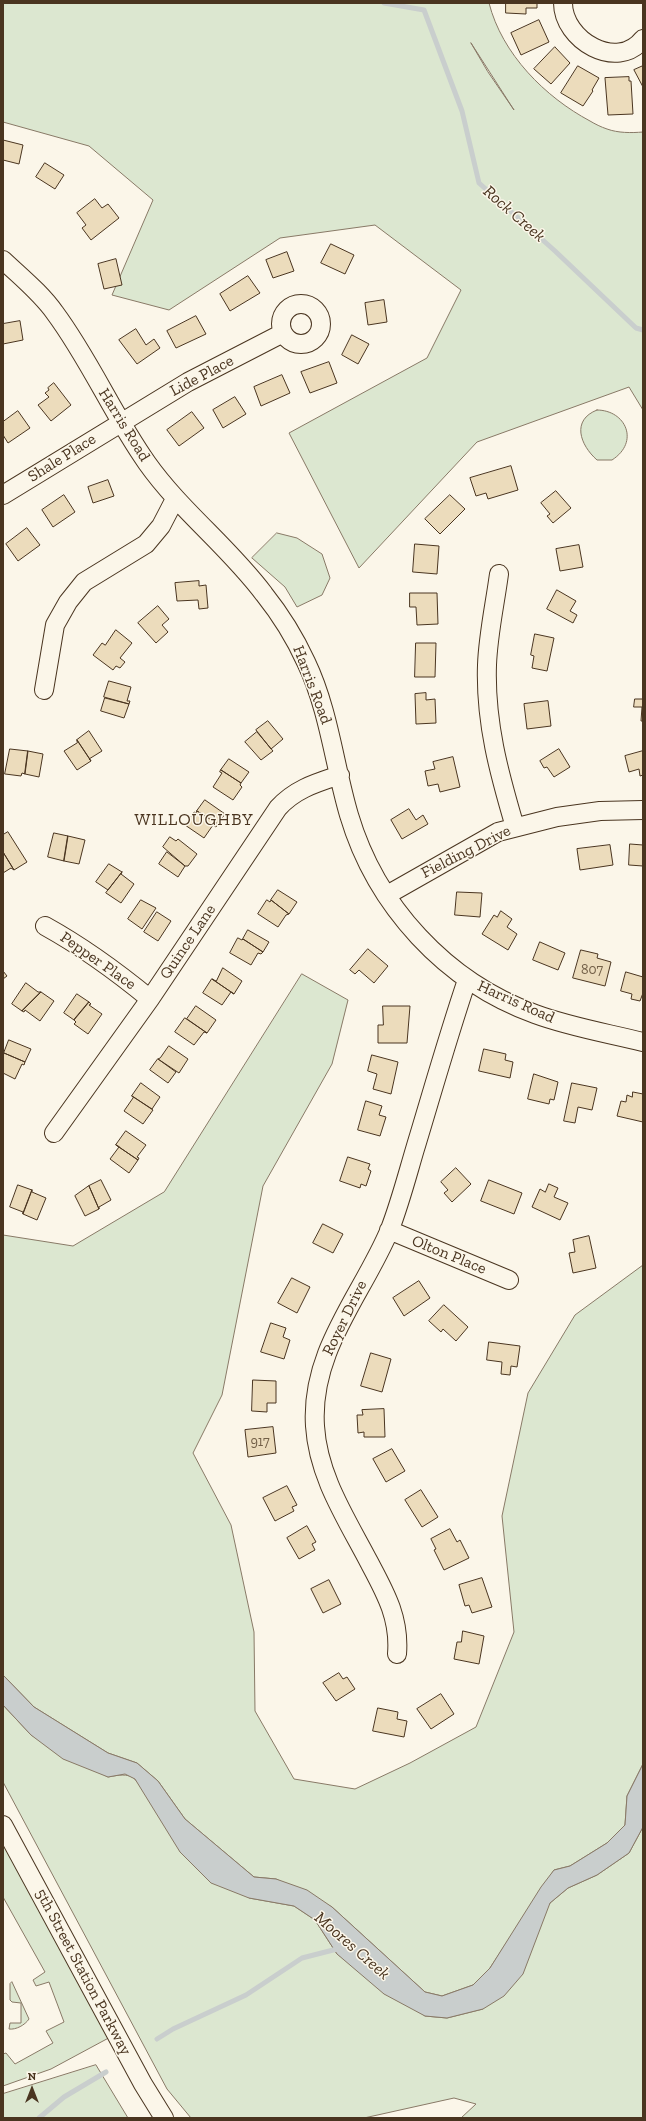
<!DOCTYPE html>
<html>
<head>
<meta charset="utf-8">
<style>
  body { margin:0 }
  #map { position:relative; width:646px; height:2121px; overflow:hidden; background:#fbf6e9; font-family:"Zilla Slab",serif }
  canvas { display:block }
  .frame { position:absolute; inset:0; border:4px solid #4a3520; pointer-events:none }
  .north { position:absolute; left:12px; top:2069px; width:40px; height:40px; -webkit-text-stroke:3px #fbf6e9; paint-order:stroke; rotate:0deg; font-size:11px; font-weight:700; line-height:16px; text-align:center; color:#4a3520 }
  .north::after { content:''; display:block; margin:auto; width:14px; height:18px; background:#4a3520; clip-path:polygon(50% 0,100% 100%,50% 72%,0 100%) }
</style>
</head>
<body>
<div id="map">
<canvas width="646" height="2121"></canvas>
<div class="frame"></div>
<div class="north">N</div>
</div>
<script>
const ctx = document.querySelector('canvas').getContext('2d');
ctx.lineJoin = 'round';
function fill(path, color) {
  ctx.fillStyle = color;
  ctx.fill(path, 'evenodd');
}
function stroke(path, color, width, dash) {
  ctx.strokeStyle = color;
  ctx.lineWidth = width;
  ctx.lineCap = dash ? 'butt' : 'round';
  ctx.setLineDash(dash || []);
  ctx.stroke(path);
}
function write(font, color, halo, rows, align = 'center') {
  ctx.font = font + ' "Zilla Slab",serif';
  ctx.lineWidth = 3;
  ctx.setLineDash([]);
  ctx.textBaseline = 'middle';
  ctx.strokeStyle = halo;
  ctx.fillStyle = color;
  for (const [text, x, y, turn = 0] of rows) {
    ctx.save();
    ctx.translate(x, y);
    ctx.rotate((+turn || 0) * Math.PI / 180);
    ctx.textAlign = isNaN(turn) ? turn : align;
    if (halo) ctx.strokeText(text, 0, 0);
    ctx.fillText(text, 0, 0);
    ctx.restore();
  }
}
const green = new Path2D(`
  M3,3H489C502,54 545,97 590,121C595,124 601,127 607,129C618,133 631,133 643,132V410L629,387L477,442L359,568L289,433L427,358L461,290L375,225L280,238L169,310L112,295L153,200L89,146L3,122ZM471,43L514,110L488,72Z
  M597,410C626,410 640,442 612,460H597C580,445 571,420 597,410Z
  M277,533L297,538L322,554L330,578L322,595L297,607L285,587L252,558Z
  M302,974L348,1000L332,1064L263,1186L222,1395L193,1453L231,1525L254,1632L255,1711L294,1779L355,1789L410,1763L476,1727L514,1632L502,1516L528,1393L575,1315L643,1265V1764L627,1796L625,1825L607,1843L570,1866L554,1870L490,1968L473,1985L442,1996L425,1992L332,1907L276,1879L254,1877L185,1819L158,1781L137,1763L108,1753L34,1707L3,1675V1235L73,1246L164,1192Z
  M3,1705L31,1735L108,1777C133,1772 134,1776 147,1796L249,1898L294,1906L315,1920L337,1954L425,2016L447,2018L483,2009L550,1903L568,1888L597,1875L629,1853L643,1827V2118H461L476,2104L454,2098L364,2118H191L167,2089L3,1782Z
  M3,1830L116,2034L51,2069L3,2086V2054L6,2053L15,2064L53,2043L46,2031L64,2022L49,1982L36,1986L33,1980L45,1972L3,1897Z
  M12,1982L29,2019C25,2025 16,2030 9,2029L10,2023H21V2003L12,2002L10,2000V1984Z
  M96,2065L128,2118H3V2094Z`);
fill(green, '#dce7d0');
stroke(green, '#887966', 1);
const water = new Path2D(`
  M3,1675L34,1707L108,1753L137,1763L158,1781L185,1819L254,1877L276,1879L307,1890L332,1907L425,1992L442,1996L473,1985L490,1968L541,1887L554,1870L570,1866L607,1843L625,1825L627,1796L643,1764V1827L629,1853L597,1875L568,1888L550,1903L523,1974L504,1996L483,2009L447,2018L425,2016L384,1994L337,1954L315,1920L294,1906L249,1898L211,1883L180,1852L135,1779L125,1774L108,1777L63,1759L31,1735L3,1705Z`);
fill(water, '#c9cecd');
stroke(water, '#887966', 1);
stroke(new Path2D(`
  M384,3L424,10L462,111L479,183L555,251L636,328L643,330
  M157,2039L173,2029L246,1995L302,1958L341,1948
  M39,2118L64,2097L106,2072`), '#c9cecd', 5);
const building = new Path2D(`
  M506,3H537V8H526V14L506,13Z
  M539,20L549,42L521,55L511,33Z
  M555,47L570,63L551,84L534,69Z
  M578,66L599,78L592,90L593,91L583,106L561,93Z
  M643,66V87L634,70Z
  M629,77V81H631L633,114L608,115L605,78Z
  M3,140L23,145L19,164L3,160Z
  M45,163L64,175L55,189L36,177Z
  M95,199L102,208L108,204L119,218L91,240L82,228L86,225L77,213Z
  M331,244L354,255L345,274L321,263Z
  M287,252L294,271L273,278L266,260Z
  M116,259L122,285L104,289L98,264Z
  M248,276L260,293L230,311L220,294Z
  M384,300L387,322L368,325L365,303Z
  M196,316L206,334L176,348L167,331Z
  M20,321L23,340L3,344V324Z
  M136,329L146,345L154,339L160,348L137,364L119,340Z
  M352,335L369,344L358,364L342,355Z
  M329,362L337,383L310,393L301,372Z
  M282,375L290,393L261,406L254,387Z
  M54,383L71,405L51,421L38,405L49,397L45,393L49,390L48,388Z
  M235,397L246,414L223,428L213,410Z
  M18,411L30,428L8,443L3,435V422Z
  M192,412L204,428L179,446L167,430Z
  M511,466L518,490L488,499L486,493L476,496L470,478Z
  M108,480L114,496L93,503L88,487Z
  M556,491L571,508L553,523L547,516L550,514L541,503Z
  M64,495L75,512L53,527L42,510Z
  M450,495L465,509L440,534L425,519Z
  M27,528L40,545L18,561L6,544Z
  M415,544L439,546L437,574L413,572Z
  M579,545L583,567L560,571L556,549Z
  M199,581V586L206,585L208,608L199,609L198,600L177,601L175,583Z
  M557,590L576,601L570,611L577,615L573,623L547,609Z
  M410,593H437L438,624L417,625L416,607H410Z
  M158,606L169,619L162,625L168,632L156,643L138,623Z
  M116,630L132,643L120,658L125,662L120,668L116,666L113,670L93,655L102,643L105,645Z
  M535,634L554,638L547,671L532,668L534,656L531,655Z
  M416,643H436L435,677H415Z
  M109,681L131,687L127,701H130L129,704L104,697Z
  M426,693V700L435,699L436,723L416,724L415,694Z
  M105,698L129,704L124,718L101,711Z
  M635,699H643V721H641L642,707H634Z
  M548,701L551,726L527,729L524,704Z
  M268,721L283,739L271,749L256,730Z
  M89,731L102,751L89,759L91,761L77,740Z
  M257,732L273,751L261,760L245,742Z
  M77,740L91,761L77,770L64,751L77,743Z
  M10,749L28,751L25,774L22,773L21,776L5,774Z
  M559,749L570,767L554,777L547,767L544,768L540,761Z
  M28,751L43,754L39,777L25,774Z
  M643,751V775L640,776L639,769L629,772L625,756Z
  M453,757L460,787L440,792L438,784L428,786L425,771L435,769L433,762Z
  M229,759L249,772L241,783L221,770Z
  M221,770L241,783L240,785L242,787L233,800L213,787L222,773L220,772Z
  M205,800L225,814L218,824L197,811Z
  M409,809L416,820L423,815L428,824L402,839L391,820Z
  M197,811L218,824L216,827L213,825L204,838L185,825L194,812L196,813Z
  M8,832L27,862L14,870L3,852V835Z
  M54,833L68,836L64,861L48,857Z
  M68,836L85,840L79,864L64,861Z
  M170,837L176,841L178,839L197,854L188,866H185L163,847Z
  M630,844L643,845V866L629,865Z
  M610,845L613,865L580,870L577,849Z
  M3,852L14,870L11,868L3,873Z
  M167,852L185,866L178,877L159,864Z
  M109,864L122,872L108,890L96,882Z
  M122,872L121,874L134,884L121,903L106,893Z
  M278,890L297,902L289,914L271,900Z
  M457,892L482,893L480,917L455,915Z
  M141,900L156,908L142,929L128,919Z
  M267,900L270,902L271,900L289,914L286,915L278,927L258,914Z
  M501,911L512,919L507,927L517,934L508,950L482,934L494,915L497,917Z
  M157,912L171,921L158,941L144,932Z
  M248,930L269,942L263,952L243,939Z
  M238,938L242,940L243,939L263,952L261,954L258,953L251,965L230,953Z
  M540,942L565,953L558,970L533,960Z
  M368,949L388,966L374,983L359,970L355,974L350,970Z
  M581,950L598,954L597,958L611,962L605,986L573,978Z
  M223,968L242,981L234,994L212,979L216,981Z
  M3,971L7,976L3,979Z
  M626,972L643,977V993L640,1001L631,999L632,994L621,991Z
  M212,979L234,994L231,992L222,1005L203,993Z
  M26,983L38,992H41L22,1011L12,1004Z
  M41,992L54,1001L40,1021L25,1010L24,1012L22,1011Z
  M77,994L89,1002L74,1020L64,1013Z
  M89,1002L91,1004L89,1005L102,1014L88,1034L74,1024L76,1022L74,1020Z
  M196,1006L216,1020L207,1033L187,1019Z
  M383,1006H410L407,1043H378V1025H383Z
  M185,1018L207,1033L204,1032L194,1045L175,1032Z
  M9,1040L31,1049L25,1062L4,1053Z
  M169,1046L188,1059L179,1073L158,1059L160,1058Z
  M484,1049L506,1054L505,1060L513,1062L510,1078L479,1071Z
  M4,1053L25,1062L24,1065L22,1064L15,1079L3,1073Z
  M372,1055L398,1062L391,1094L373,1089L377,1074L368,1071Z
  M158,1059L176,1072L168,1083L150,1070Z
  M534,1074L558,1082L554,1100L550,1099L549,1104L528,1099Z
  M141,1083L160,1097L152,1109L132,1096Z
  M572,1083L597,1088L592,1110L578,1107L575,1123L564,1121Z
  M633,1092L643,1094V1122L617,1116L621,1101L626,1102L627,1095L632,1097Z
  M132,1096L153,1110L143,1124L124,1111L133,1098Z
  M366,1101L382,1106L379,1115L386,1117L380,1136L358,1130Z
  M126,1131L146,1145L137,1157L139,1158L138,1160L116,1145Z
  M116,1145L138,1160L129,1173L110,1159L119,1147Z
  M348,1157L370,1164L368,1169L371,1171L366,1186L361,1184L360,1188L340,1181Z
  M456,1168L471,1184L452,1202L444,1193L448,1190L441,1182Z
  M101,1180L111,1200L99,1207V1209L89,1186Z
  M489,1180L522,1193L514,1214L481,1201Z
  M549,1184L558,1188L554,1197L568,1203L560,1220L532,1207L540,1189L545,1192Z
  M18,1185L32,1190L23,1214V1212L10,1207Z
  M89,1186L99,1209L85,1216L75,1196Z
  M32,1190V1192L46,1198L37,1220L23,1214Z
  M323,1224L343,1234L333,1253L313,1243Z
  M589,1236L596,1268L573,1273L569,1253L575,1252L573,1240Z
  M292,1278L310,1287L297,1313L278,1303Z
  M419,1281L430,1298L404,1316L393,1298Z
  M444,1305L468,1327L456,1341L443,1329L441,1332L429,1321Z
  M271,1323L286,1328L283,1337L290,1340L284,1359L261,1352Z
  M489,1342L520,1346L517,1367L511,1366L510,1375L501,1374L502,1362L487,1360Z
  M371,1353L391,1359L382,1392L361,1386Z
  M253,1380L276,1381V1403H267V1412L252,1411Z
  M384,1409L385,1437H364V1432L358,1433L357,1415H363L362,1410Z
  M273,1427L276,1453L248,1457L245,1430Z
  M392,1449L405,1471L386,1482L373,1459Z
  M287,1486L297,1505L292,1507L294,1511L275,1521L263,1498Z
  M421,1490L438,1517L422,1527L405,1500Z
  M307,1526L316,1542L312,1544L315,1550L299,1559L287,1538Z
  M450,1529L457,1542L460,1540L469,1558L444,1570L434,1550L436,1549L431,1539Z
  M482,1578L492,1607L472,1613L469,1605L465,1606L459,1585Z
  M329,1580L341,1604L323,1613L311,1589Z
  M463,1631L484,1636L479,1664L454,1659L457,1642H461Z
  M339,1673L343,1679L347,1677L355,1689L336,1701L323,1683Z
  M441,1694L454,1714L431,1729L417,1709Z
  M378,1708L398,1712L397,1719L407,1721L404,1737L373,1731Z`);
fill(building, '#ecdcbc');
stroke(building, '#4a3520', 1);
const minor = new Path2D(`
  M563,3C563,40 617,72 643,39
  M3,260C21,277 41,293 55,313C90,360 113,415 147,463C181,511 229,547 264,594C280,614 295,638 306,662C329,710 334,764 349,815C376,906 446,982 535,1014C570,1027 607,1033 643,1042
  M281 324a20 20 0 1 1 40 0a20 20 0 1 1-40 0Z
  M3,495L188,382L283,333
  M499,574C495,604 488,635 487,665C485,722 499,773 515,827
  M44,690L55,625L68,602L84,582L146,544L161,526L175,499
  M387,895L498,832L557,817L600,811L643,810
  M45,926C83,947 116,971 150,999
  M54,1133L150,999L278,808C295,789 316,783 340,775
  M389,1230L509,1280
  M397,1654C400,1618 385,1592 369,1562C346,1518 318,1476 315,1426C310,1350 363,1294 390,1229C400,1203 407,1176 415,1149C432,1093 448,1036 467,980
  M3,1825L143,2084L164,2118`);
stroke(minor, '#4a3520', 20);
stroke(minor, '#fbf6e9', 18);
write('14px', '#725f47', null, [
  ["807",592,970],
  ["917",260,1442]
]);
write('16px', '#4a3520', '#fbf6e9', [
  ["Lide Place",202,376,-28],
  ["Harris Road",124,425,58],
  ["Shale Place",62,458,-32],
  ["Harris Road",312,685,69],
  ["Fielding Drive",466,852,-27],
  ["Quince Lane",188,942,-56],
  ["Pepper Place",98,961,35],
  ["Harris Road",516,1002,24],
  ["Olton Place",449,1255,22],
  ["Royer Drive",345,1318,-64],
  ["5th Street Station Parkway",83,1972,62]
]);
write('italic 17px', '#4a3520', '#fbf6e9', [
  ["Rock Creek",514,214,41],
  ["Moores Creek",352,1946,41]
]);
ctx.letterSpacing = '1px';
write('17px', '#4a3520', '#fbf6e9', [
  ["WILLOUGHBY",194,820]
]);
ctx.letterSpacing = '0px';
</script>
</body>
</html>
